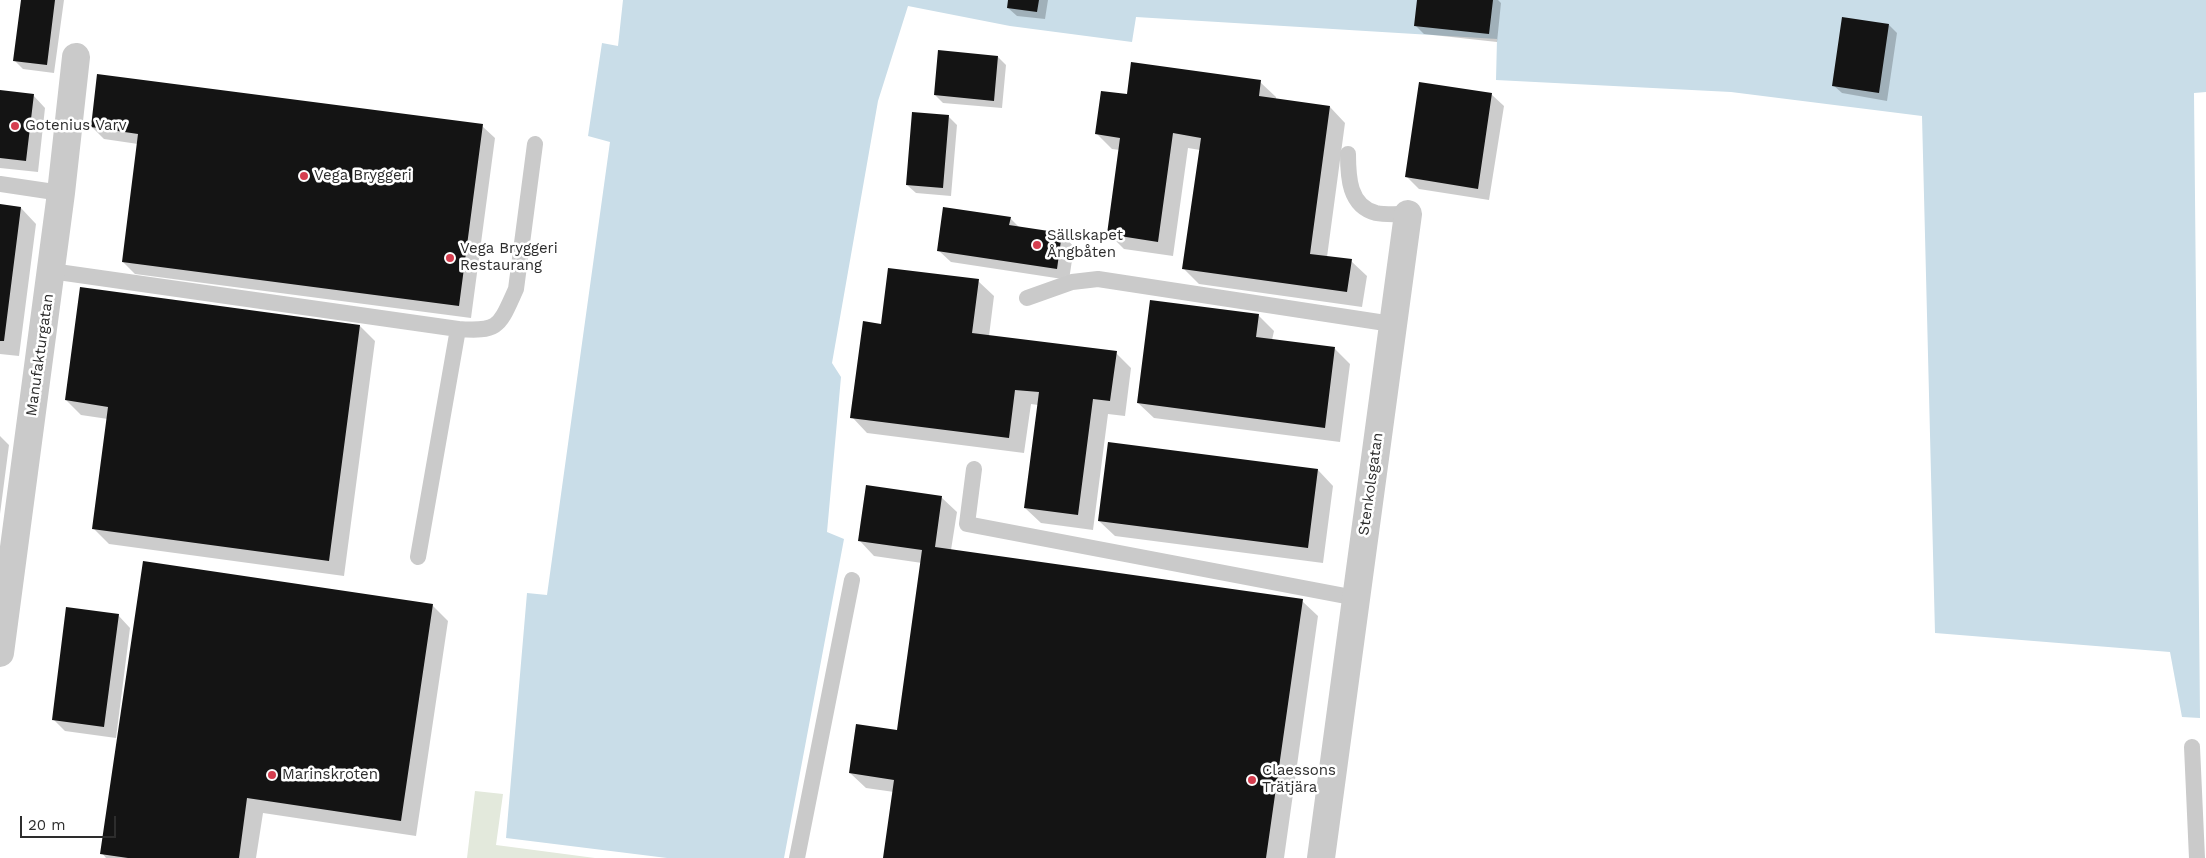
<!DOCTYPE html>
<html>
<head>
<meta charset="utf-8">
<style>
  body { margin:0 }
  #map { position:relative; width:2206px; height:858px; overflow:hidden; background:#fff; font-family:"Work Sans",sans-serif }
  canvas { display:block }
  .scale { position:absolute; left:20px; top:816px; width:96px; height:22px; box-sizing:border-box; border:2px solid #2d2d2d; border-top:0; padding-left:6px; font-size:15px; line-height:18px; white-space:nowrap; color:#2d2d2d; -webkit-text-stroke:4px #fff; paint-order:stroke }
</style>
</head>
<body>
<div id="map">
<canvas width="2206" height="858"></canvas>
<div class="scale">20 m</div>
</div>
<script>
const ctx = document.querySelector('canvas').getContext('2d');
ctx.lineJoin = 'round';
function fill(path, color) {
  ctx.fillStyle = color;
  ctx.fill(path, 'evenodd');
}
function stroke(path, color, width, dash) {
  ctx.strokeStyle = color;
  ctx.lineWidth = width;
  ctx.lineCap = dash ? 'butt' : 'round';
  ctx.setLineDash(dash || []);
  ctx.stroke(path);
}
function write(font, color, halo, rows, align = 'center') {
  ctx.font = font + ' "Work Sans",sans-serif';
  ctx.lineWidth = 5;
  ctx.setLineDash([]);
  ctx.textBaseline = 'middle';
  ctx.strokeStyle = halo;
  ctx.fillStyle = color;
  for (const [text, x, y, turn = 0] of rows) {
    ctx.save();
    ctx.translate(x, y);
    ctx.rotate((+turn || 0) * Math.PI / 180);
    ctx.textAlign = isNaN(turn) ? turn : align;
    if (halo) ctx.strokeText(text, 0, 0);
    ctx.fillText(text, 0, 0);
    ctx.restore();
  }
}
fill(new Path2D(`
  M475,791L503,794L496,845L595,858H467Z`), '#e3e9dc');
fill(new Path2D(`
  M623,0H2206V92L2194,93L2200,718L2182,717L2170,652L1935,633L1922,116L1731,92L1496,80L1497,39L1136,17L1132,42L1010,26L908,6L878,101L832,363L841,377L827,532L844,539L784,858H667L506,838L527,593L547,595L610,142L588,136L602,43L618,46Z`), '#c9dde8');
fill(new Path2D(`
  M22,0H64L54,73L23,69L14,60Z
  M1009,0H1048L1045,19L1017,16L1008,8Z
  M1418,0H1498L1501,3L1497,42L1424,34L1415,25Z
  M1889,25L1897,33L1887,101L1842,93L1833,85Z
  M998,57L1006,65L1002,108L943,103L935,95Z
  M1260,82L1276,97V100L1330,107L1345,123L1327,257L1351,261L1367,276L1362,307L1199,284L1184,269L1200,150L1188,148L1173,256L1124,249L1109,234L1120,150L1112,149L1097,134L1128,96Z
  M0,91L33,95L45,108L38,172L0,168Z
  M1491,94L1504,106L1489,200L1419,189L1407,177Z
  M948,116L957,125L951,196L916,193L907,185Z
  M482,126L495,138L471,318L135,274L123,262L138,144L104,139L92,127Z
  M0,205L21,208L36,224L19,356L0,354Z
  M1010,218L1020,228L1062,234L1074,247L1069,280L951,262L938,250Z
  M978,281L994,296L989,336L1116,353L1131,368L1125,416L1108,414L1093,530L1041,523L1025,508L1038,405L1031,404L1024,453L867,433L852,417L882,325Z
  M81,288L360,326L375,341L344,576L109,544L93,528L108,419L81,415L66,400Z
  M1258,315L1274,331L1272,340L1335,349L1350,364L1340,442L1154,418L1138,403Z
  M0,436L9,445L0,514Z
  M1318,470L1333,486L1323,563L1115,536L1099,521Z
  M941,497L957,512L951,550L1302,601L1318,616L1284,858H884L894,792L866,788L850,773L898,731L922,563L874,556L859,540Z
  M432,605L448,621L416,836L263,813L256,858H106L102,853Z
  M118,615L130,628L116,738L65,731L53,719Z`), '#0003');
fill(new Path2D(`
  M21,0H55L47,65L13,61Z
  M1008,0H1039L1037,12L1007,8Z
  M1417,0H1493L1489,34L1414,26Z
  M1842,17L1889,24L1879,93L1832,86Z
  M938,50L998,56L994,101L934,95Z
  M1131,62L1261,80L1259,96L1330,106L1310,254L1352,259L1347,292L1182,269L1201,138L1173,133L1158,242L1107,234L1120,138L1095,134L1101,91L1127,94Z
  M97,74L483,124L459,306L122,262L138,134L91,127Z
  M1419,82L1492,93L1478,189L1405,177Z
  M0,90L34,94L26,161L0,158Z
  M912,112L949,115L943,188L906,185Z
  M0,204L21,207L4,341H0Z
  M943,207L1011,217L1009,225L1062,233L1057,269L937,251Z
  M888,268L979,279L972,333L1117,351L1110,401L1093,399L1078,515L1024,508L1039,392L1015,390L1009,438L850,418L863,321L881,324Z
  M80,287L360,325L329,561L92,529L108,407L65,400Z
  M1150,300L1259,314L1256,337L1335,347L1325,428L1137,403Z
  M1108,442L1318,469L1308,548L1098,521Z
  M866,485L942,496L935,547L1303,599L1266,858H883L894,780L849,773L856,724L897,730L922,550L858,541Z
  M143,561L433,604L401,821L247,798L239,858H128L100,854Z
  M66,607L119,614L104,727L52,720Z`), '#141414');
stroke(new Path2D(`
  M1348,154C1348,177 1349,206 1376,213C1385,215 1398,214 1408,214
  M0,184L61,193
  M51,271L458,329C500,332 499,326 516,289L535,144
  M1027,298L1072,282L1098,279L1392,324
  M974,469L967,524L1356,598
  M418,557L458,329
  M2192,747L2197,858
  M797,858L852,580`), '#cacaca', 16);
stroke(new Path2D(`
  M0,653L61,193L76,57
  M1321,858L1408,214`), '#cacaca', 28);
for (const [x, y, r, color] of [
  [15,126,5,"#d53e4f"],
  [304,176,5,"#d53e4f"],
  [1037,245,5,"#d53e4f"],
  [450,258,5,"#d53e4f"],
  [272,775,5,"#d53e4f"],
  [1252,780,5,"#d53e4f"]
]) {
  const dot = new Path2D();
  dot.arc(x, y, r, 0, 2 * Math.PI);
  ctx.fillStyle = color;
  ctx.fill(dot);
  stroke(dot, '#fff', 2);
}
write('15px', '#2d2d2d', '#fff', [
  ["Gotenius Varv",25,126],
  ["Vega Bryggeri",314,176],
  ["Sällskapet",1047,236],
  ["Ångbåten",1047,253],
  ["Vega Bryggeri",460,249],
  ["Restaurang",460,266],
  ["Claessons",1262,771],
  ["Trätjära",1262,788],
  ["Marinskroten",282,775]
], 'left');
write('15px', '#2d2d2d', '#fff', [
  ["Manufakturgatan",40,355,-82],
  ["Stenkolsgatan",1371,484,-82]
]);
</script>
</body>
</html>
